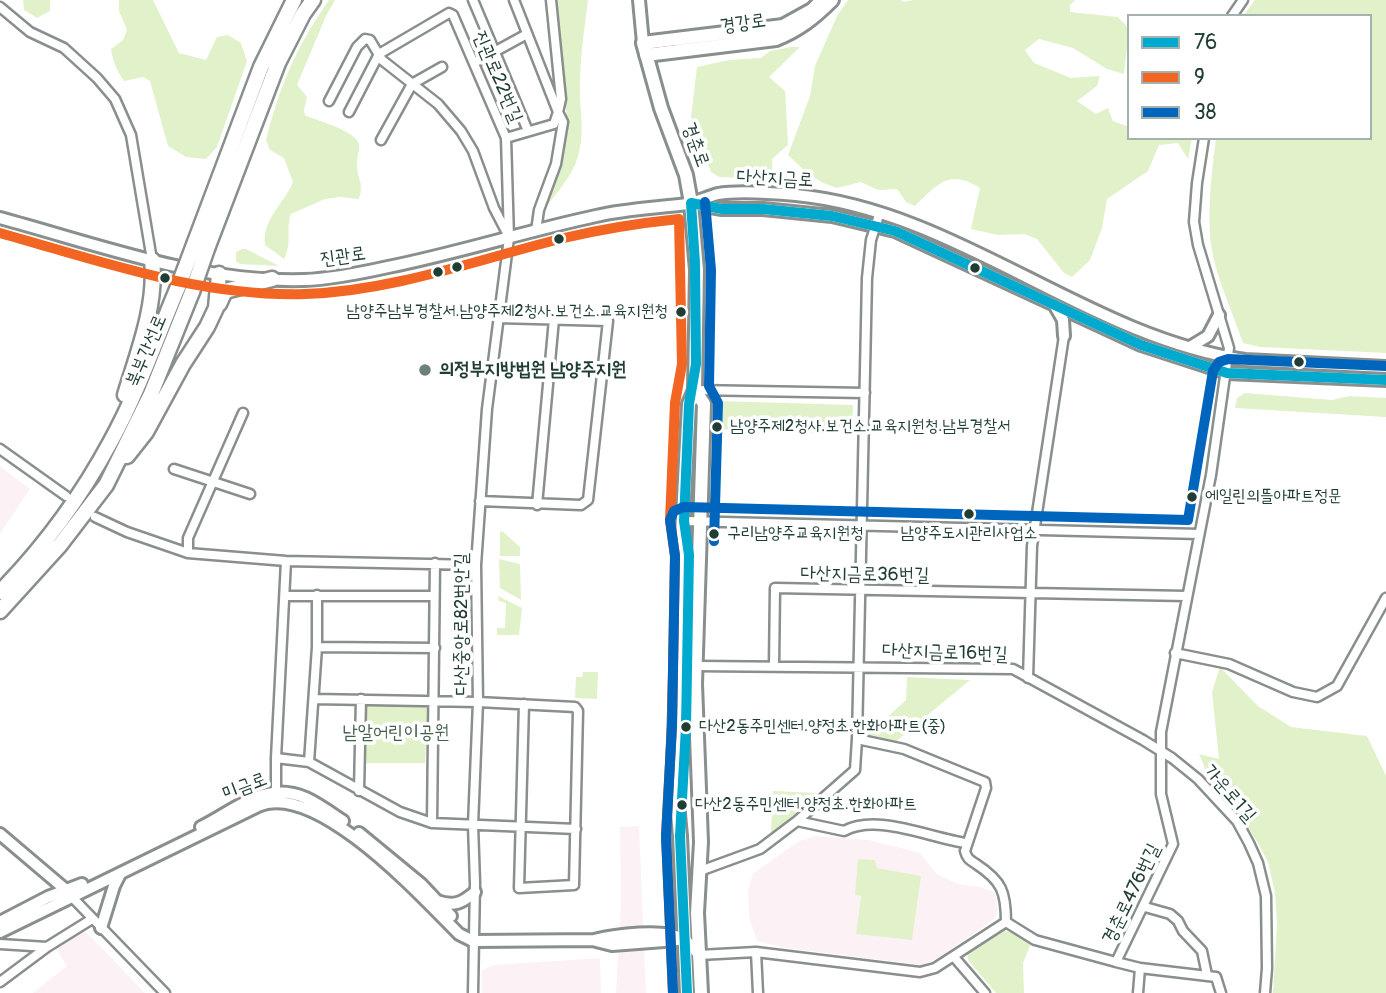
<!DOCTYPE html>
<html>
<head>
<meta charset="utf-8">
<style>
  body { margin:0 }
  #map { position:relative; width:1386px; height:993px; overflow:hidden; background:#fff; font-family:Pangolin,sans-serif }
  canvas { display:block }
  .legend { position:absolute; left:1127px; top:14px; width:245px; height:126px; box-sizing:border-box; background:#fff; border:2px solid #a5b1ae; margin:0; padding:9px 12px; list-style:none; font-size:21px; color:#1f3d34 }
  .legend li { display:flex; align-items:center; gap:14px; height:35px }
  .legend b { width:35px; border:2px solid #a5b1ae }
</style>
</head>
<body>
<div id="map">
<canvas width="1386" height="993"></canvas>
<ul class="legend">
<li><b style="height:9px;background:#00a9ce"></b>76</li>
<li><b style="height:9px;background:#f26522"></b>9</li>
<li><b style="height:9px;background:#0065bd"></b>38</li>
</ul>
</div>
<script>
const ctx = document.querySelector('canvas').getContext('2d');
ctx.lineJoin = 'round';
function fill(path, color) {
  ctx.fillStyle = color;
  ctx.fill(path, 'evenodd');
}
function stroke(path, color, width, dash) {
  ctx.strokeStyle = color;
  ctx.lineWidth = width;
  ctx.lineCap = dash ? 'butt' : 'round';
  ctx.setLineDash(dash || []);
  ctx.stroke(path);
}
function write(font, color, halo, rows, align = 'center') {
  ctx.font = font + ' Pangolin,"Poor Story",sans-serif';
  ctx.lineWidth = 7;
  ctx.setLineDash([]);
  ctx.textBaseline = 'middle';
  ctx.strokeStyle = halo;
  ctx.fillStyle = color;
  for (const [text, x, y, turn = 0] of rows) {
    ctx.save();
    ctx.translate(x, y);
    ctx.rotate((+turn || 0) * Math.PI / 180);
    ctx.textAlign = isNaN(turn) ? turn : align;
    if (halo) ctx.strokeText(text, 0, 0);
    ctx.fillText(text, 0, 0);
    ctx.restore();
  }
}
fill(new Path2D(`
  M0,466L30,489L0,534Z
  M639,826L646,993H616L621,903L620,827Z
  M815,836L869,840L920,853L937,874L958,884L981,887L995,893L998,910L994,919L973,934L938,958L922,965L786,948L757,941L749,917L748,889L753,874L797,842Z
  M84,931L96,942L145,993H33L67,966L56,949Z
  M600,958L601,993H482V970L493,965Z`), '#fcf2f6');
fill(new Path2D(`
  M23,0H50V11L37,18L24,10Z
  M119,0H153L179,53L206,60L217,37L228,35L241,43L247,61L217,147L206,159L186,157L168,146L150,81L143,77L124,81C117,71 113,62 111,49L123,40L127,30L119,11Z
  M329,0H335L326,16L297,85L307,97L304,110L305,115C317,121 355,130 359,144C360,151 356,159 357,167C358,181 364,183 359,199L340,197L325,199L291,214C285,231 293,241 284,259L265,245C262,219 284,204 293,182L284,158L270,150L266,140C280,85 296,47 329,0Z
  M556,0H588C584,32 579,65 580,97C581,117 584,136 578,156C573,175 558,191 547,206L564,155L567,118Z
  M848,0H901L904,2L913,0H1075L1070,5V12L1118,17L1129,29L1124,74L1107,69L1073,48L1039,39L1025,50L1034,63L1071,78L1100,76L1097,86L1077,101L1096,114L1108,108L1113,121L1129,127V138H1192L1188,159L1178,143L1159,145L1148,171L1107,199L1102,228L1090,260L1072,277L1064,273L1037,239L1024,234L998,235L971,229L980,188C949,169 939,183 915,206L906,202L897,189L878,190L861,182L837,188L823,183L806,172L788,155L810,96L815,66L837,16Z
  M1255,0H1386V353L1260,347L1243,343C1232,310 1212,269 1210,235C1208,203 1212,170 1216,138H1370V16H1243Z
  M791,47H800L769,77L785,91L788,145L772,159L773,179L719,177L711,172L691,117L697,67L729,60L761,58L770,51Z
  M242,249H246L279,266L240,264L236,261V252Z
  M1245,393L1332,400L1349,396L1386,398V417L1235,408L1237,398Z
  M718,401L853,405L852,434L717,429Z
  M502,531L520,547V556H500V532Z
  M499,559L520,564L521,600L500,588Z
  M498,596L522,608L519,635H497V628H505L506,603L499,601Z
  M1220,667L1258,706L1291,727L1367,736L1386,776V993H1273L1277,924L1275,893L1268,862L1258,843L1238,813L1208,776L1199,754L1219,759L1212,692Z
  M583,672H598L597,699L575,698L576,677H582Z
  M907,677L970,680L894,743L867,738L863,734L864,721L882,722L906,700Z
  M369,703L425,704L428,707L425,763H365V707Z
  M773,791L818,793L779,828L771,832Z
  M858,859L875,860L877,868L921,876L912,940L856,934L861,896L855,895Z
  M1004,931L1011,932L1031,943L1023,963L1024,993H996L968,960V954Z`), '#e1f2ca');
const street = new Path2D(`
  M473,0L528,131
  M0,7L30,32L64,48L97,78L115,99L131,135L152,260
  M1232,16L1243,0
  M474,63L527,34
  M329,101L357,47L365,39L370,40L382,60L438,104L461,131L473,151L494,208L508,235
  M349,112L379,54L449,13L453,15L506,138L509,238L487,409L476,565L478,702L473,825L475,883L473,993
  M506,138L554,124L558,112L514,0
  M381,140L412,84L442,67
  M536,231L539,210L556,164L563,122L558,112L561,99L551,0
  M695,390L865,393
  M0,449L66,496
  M174,469L250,494
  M480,501L581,505L588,500L608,321L498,318
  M537,505L554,319
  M95,517L127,532L188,553L286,561L476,565
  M684,521L1199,534
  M188,553V538L243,413
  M286,561L276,758L309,762L400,812L432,823L576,829
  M285,596H434
  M317,647L435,648
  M1175,653L1229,664L1293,692L1317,697L1337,686L1386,598
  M696,666L1013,669L1143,740L1172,758L1198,779L1237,821L1249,843L1258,863L1266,896L1267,968L1265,993
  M774,666L775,588L1186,596
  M1028,678L1032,546L1064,336
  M314,699L478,702L575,707L578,711L574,885L519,888L524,704
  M857,739L867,278L871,240L880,212
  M276,758V798
  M309,762L317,647V595
  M359,791L361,699
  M797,821L844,831C877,813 930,838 966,843
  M432,823L435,563
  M700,871L760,849L797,821L855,770L857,739L904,749L985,782L986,788L965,851C967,859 970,860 976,864C1002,881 1006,892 1006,922L1035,940L1116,962L1173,844L1161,794V732L1211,475L1229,348L1198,245L1194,222L1197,183L1204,138
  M70,895L165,993
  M1145,907L1170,914L1178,921L1183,931L1202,951L1207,975
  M0,944L47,947
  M756,952L758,993
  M699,955L756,952L920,972L935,968L1006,922
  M954,957L985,993
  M1116,962L1140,968L1138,993
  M1140,968L1216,977L1221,993
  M0,982L47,947L92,919`);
const secondary = new Path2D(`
  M639,0L643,43
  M694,204L722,209H763L832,216L895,231L1141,345L1227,373L1386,380
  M0,218C100,245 200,283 304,280C332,279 361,273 388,267C458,253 526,231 596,216C626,209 656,208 687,204C697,202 707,197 718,194C739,190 774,193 796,195C959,211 1085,336 1245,360L1386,367
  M1055,306L1063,320L1064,336
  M1190,347L1208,336L1219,315
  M201,827C236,810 264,780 306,798C319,804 331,813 343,821
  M359,833L421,884L451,916
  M0,834L66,890
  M437,901C454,907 462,903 475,892
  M0,922L48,897L82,884
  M101,928L114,886L120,874
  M0,932L258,806C316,780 421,896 459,934L473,941L594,940C614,935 664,928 683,939C689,942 695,950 699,955
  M596,941L612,945L677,940`);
const primary = new Path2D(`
  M646,55L776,39C799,30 815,17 832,0
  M695,390L704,404L695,684L701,842L697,913L701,993
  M687,993L680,836L674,770L681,554L689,404L695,390L697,270L691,203L686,175L661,108L643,43L783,26L812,10L822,0`);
const highway = new Path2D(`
  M195,242L261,67L294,0
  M208,246L278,63L303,14L313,0
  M219,304L225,291L272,279
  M125,395C138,352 157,304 152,260
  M127,456L146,432L183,364L207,327L216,308L219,274
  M0,592C43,548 82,495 111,441C138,392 156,339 178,287
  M0,611L60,545L106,485L151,394L192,292`);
stroke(street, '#898f8d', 13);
stroke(secondary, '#898f8d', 16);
stroke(primary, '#898f8d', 18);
stroke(highway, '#898f8d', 19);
stroke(street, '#fff', 8);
stroke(secondary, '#fff', 10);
stroke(primary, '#fff', 12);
stroke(highway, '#fff', 14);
const highwayBridge = new Path2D(`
  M178,287L195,242
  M192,292L208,246`);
stroke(highwayBridge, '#898f8d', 19, []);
stroke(highwayBridge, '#fff', 14);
stroke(new Path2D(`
  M687,993L680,836L686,727L689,555L684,521L689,404L696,364L695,263L691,203L722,209H763L832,216L895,231L1141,345L1227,373L1386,380`), '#00a9ce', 10);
stroke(new Path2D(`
  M0,233C100,261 200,297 305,294C394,291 479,259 564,238C602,229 640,223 679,219L682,364L675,403L670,520L675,556L672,726L666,835L673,993`), '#f26522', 10);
stroke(new Path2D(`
  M705,202L711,270L709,386L718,403L714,541
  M673,993L666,837L672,726L675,556L670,520L674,511L684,507L1188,520L1213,371L1219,362L1228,359L1386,366`), '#0065bd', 10);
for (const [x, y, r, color] of [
  [559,239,6,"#1f3d34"],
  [457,267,6,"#1f3d34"],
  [975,268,6,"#1f3d34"],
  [438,272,6,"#1f3d34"],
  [165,278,6,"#1f3d34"],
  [681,312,6,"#1f3d34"],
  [1299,362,6,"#1f3d34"],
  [425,370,7,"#6d817b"],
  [717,427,6,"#1f3d34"],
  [1192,497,6,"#1f3d34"],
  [969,514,6,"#1f3d34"],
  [714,534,6,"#1f3d34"],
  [686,727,6,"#1f3d34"],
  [682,805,6,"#1f3d34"]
]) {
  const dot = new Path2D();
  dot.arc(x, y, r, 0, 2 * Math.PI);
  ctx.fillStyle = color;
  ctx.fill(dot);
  stroke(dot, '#fff', 2.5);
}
write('17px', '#1f3d34', '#fff', [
  ["남양주남부경찰서.남양주제2청사.보건소.교육지원청",668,312,"right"],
  ["남양주제2청사.보건소.교육지원청.남부경찰서",730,427],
  ["에일린의뜰아파트정문",1205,497],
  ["구리남양주교육지원청",727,534],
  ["남양주도시관리사업소",969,534,"center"],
  ["다산2동주민센터.양정초.한화아파트(중)",699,727],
  ["다산2동주민센터.양정초.한화아파트",695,805]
], 'left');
write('19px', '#1f3d34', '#fff', [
  ["경강로",743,24,-8],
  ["진관로22번길",497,77,67],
  ["경춘로",695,145,70],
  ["다산지금로",775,179,3],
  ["진관로",343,257,-8],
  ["북부간선로",147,351,-67],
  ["다산지금로36번길",865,575,1],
  ["다산중앙로82번안길",462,624,-90],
  ["다산지금로16번길",945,653,2],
  ["미금로",245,787,-21],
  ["가운로1길",1229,794,49],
  ["경춘로476번길",1132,894,-64]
]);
write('bold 19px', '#1f3d34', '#fff', [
  ["의정부지방법원 남양주지원",439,370]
], 'left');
write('19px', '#415f49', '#fff', [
  ["낟알어린이공원",396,733]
]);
</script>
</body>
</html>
